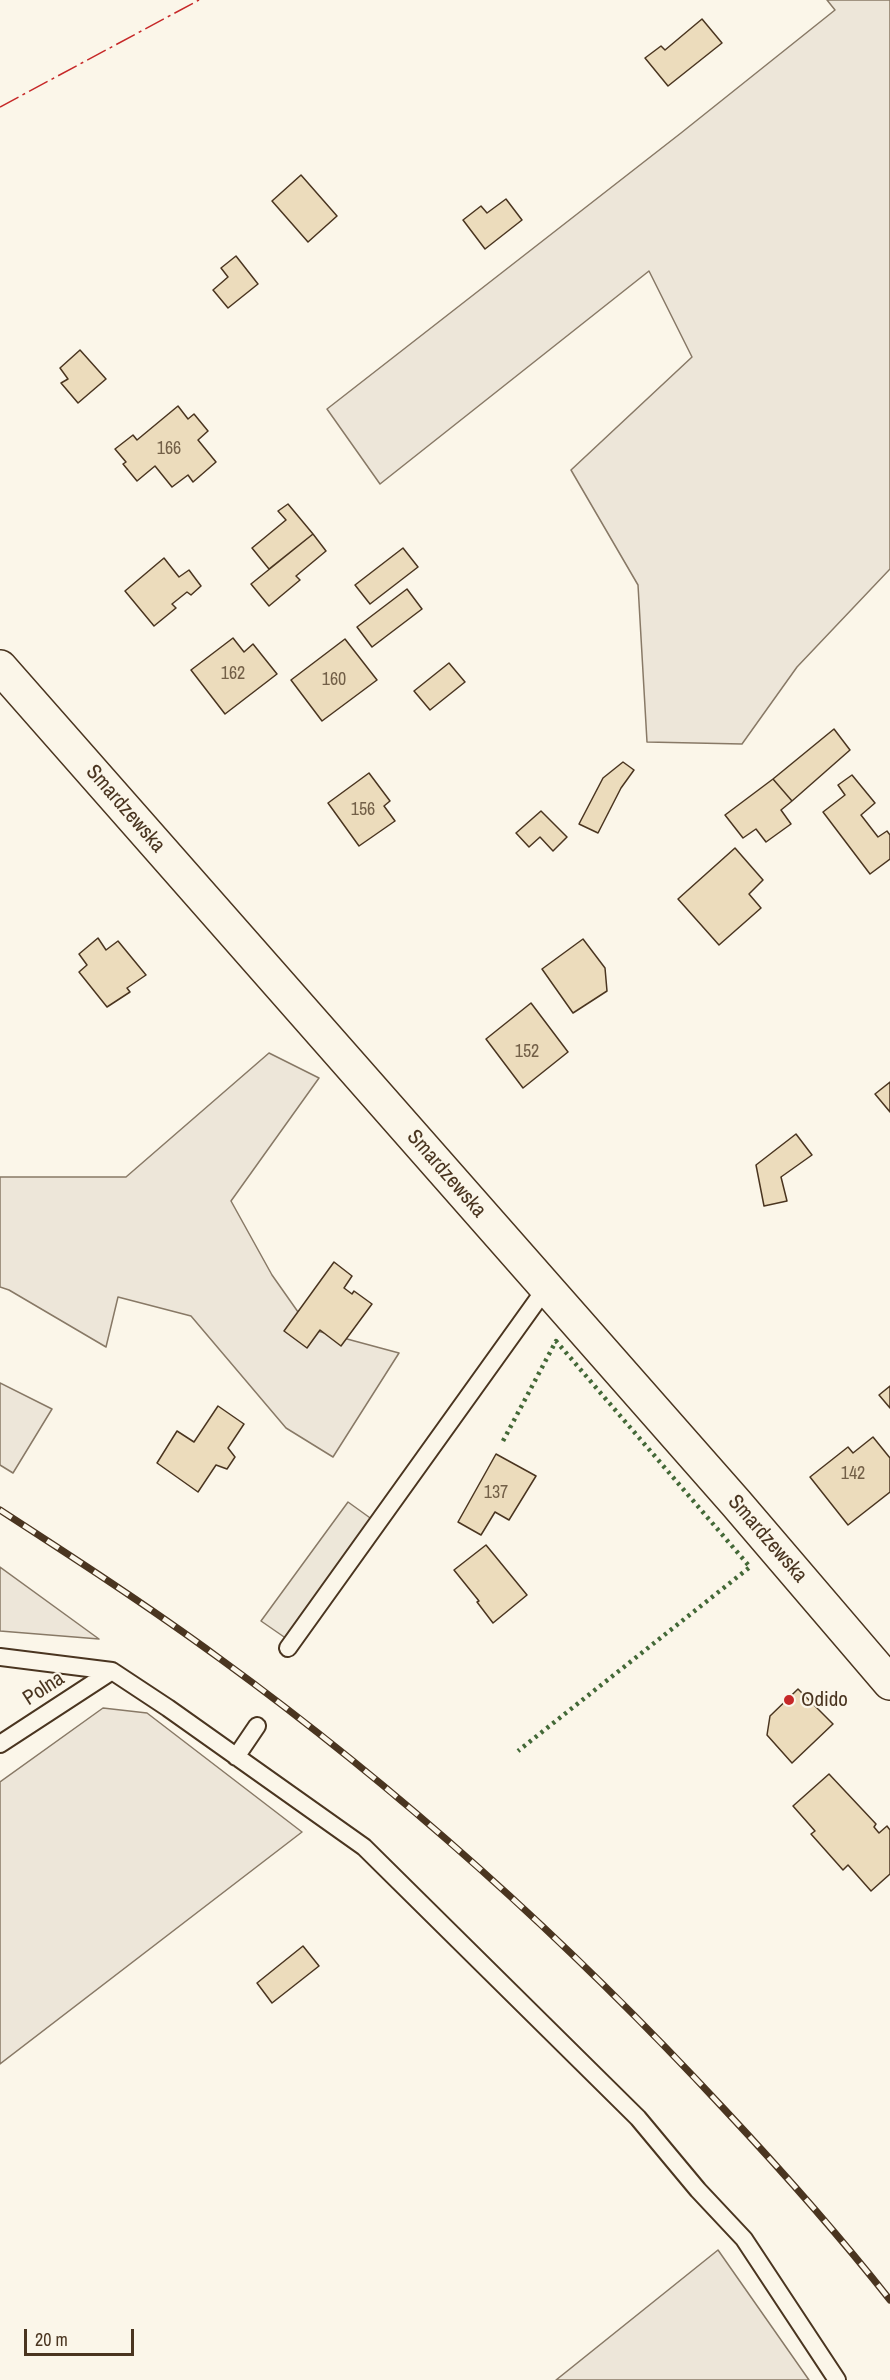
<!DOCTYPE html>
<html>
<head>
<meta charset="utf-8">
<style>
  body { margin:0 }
  #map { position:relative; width:890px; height:2380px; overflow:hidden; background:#fbf6e9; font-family:"Archivo Narrow",sans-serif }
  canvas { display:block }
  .scale { position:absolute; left:24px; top:2329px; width:110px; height:27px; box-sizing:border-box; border:3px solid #4a3520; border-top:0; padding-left:8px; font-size:18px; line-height:21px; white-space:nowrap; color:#4a3520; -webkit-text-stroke:4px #fbf6e9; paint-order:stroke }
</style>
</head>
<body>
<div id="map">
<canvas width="890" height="2380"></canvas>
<div class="scale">20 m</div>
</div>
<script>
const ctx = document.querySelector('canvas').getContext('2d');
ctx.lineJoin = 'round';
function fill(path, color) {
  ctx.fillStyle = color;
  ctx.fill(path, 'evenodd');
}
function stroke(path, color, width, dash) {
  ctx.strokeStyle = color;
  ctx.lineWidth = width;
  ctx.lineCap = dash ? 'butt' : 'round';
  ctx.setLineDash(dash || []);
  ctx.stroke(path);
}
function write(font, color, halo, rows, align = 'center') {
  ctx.font = font + ' "Archivo Narrow",sans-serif';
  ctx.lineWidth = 4.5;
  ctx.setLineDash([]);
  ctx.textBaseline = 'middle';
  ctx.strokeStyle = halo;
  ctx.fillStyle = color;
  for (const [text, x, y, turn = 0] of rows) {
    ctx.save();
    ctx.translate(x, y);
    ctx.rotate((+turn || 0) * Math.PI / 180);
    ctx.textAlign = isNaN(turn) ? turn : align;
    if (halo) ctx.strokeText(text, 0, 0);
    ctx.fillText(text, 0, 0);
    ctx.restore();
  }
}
const green = new Path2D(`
  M827,0H890V569L797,667L742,744L647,742L638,585L571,470L692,357L649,271L380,484L327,409L681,133L835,10Z
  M269,1053L319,1078L231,1201L272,1275L310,1329L399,1353L333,1457L286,1428L191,1316L118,1297L106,1347L9,1290L0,1287V1177H126Z
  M0,1383L52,1409L13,1473L0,1465Z
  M0,1567L99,1639L0,1631Z
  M103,1708L147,1713L302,1832L0,2064V1782Z
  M718,2250L809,2380H556Z`);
fill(green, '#ede6d9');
stroke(green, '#887966', 1.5);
const parking = new Path2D(`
  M348,1502L373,1520L287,1639L261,1621Z`);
fill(parking, '#ede7d9');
stroke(parking, '#887966', 1.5);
const building = new Path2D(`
  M702,19L722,43L668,86L645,58L661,46L665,50Z
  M301,175L337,216L308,242L272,201Z
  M506,199L522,220L485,249L463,220L481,206L487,213Z
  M236,256L258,284L228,308L213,290L228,277L221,268Z
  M80,350L106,379L78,403L61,383L68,379L60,368Z
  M178,406L188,419L194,414L208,431L198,440L216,462L193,482L188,475L172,487L155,466L137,481L123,464L126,462L115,449L133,435L137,440Z
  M288,504L313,534L269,569L252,548L286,520L278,511Z
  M313,534L326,551L296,576L300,580L269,606L251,584Z
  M403,548L418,567L370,604L355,585Z
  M164,558L179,577L189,570L201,586L191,595L187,592L172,604L176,608L154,626L125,591Z
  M407,589L422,609L372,647L357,627Z
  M233,638L244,652L253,644L277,674L225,714L191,670Z
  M345,639L377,680L322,721L291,680Z
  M449,663L465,682L430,710L414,691Z
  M834,729L850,750L792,801L773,779Z
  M623,762L634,770L621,788L598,833L579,824L603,778Z
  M369,773L390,801L384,806L395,821L359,846L328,803Z
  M852,775L875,803L861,815L878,837L887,831L890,835V859L870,874L823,812L845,795L838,785Z
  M773,779L792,801L781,810L791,824L766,842L756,829L743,838L725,815Z
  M541,811L567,837L553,851L540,837L529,847L516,833Z
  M735,848L763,880L749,894L761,908L719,945L678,899Z
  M98,938L106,950L118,941L146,975L127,988L130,992L107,1007L79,972L87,965L79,954Z
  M583,939L605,968L607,991L573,1013L542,969Z
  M531,1003L568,1052L523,1088L486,1039Z
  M890,1082V1112L875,1094Z
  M796,1134L812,1155L781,1177L787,1201L764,1206L756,1165Z
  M334,1262L352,1276L344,1288L352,1294L354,1291L372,1304L341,1346L320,1330L307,1348L284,1331Z
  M890,1386V1408L879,1395Z
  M218,1406L244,1424L228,1448L235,1457L227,1469L216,1465L198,1492L157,1463L177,1431L194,1442Z
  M873,1437L890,1458V1492L848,1525L810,1477L848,1447L853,1453Z
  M496,1454L536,1476L509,1520L495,1512L481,1535L458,1522Z
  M486,1545L527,1595L493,1623L477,1602L479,1601L454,1570Z
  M798,1689L833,1724L792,1763L767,1735L770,1716Z
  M829,1774L876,1824L874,1827L879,1833L887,1826L890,1830V1874L871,1891L848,1865L843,1870L811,1834L815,1831L793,1806Z
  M303,1946L319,1966L272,2003L257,1983Z`);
fill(building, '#ecdcbc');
stroke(building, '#4a3520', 1.5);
const service = new Path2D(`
  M288,1648L546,1288
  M0,1657L112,1671L168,1708L364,1847L638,2118L698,2190L744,2239L837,2380
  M0,1744L112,1671
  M236,1757L257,1726`);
const tertiary = new Path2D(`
  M0,667L736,1503L890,1683`);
stroke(service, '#4a3520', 20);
stroke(tertiary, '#4a3520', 36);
stroke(service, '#fbf6e9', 16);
stroke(tertiary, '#fbf6e9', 33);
const rail = new Path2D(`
  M0,1510C74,1558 148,1606 219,1658C402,1791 571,1944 725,2110C782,2171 838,2234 890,2300`);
stroke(rail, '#4a3520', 7);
stroke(rail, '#fbf6e9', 4.5, [14]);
stroke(new Path2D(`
  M503,1441L556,1341L750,1567L518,1751`), '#436837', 4.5, [3, 4.5]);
stroke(new Path2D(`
  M0,107L199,0`), '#c62828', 1.5, [21, 4.5, 3, 4.5]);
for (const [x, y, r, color] of [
  [789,1700,6,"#c62828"]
]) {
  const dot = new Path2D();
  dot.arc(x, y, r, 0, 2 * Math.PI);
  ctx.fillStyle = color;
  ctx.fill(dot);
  stroke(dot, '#fbf6e9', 2);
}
write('18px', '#725f47', null, [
  ["166",169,449],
  ["162",233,674],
  ["160",334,680],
  ["156",363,810],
  ["152",527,1052],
  ["142",853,1474],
  ["137",496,1493]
]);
write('21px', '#4a3520', '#fbf6e9', [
  ["Smardzewska",125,809,49],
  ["Smardzewska",446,1174,49],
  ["Smardzewska",767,1539,49],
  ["Polna",44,1689,-33]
]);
write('21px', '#4a3520', '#fbf6e9', [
  ["Odido",801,1700]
], 'left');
</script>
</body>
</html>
